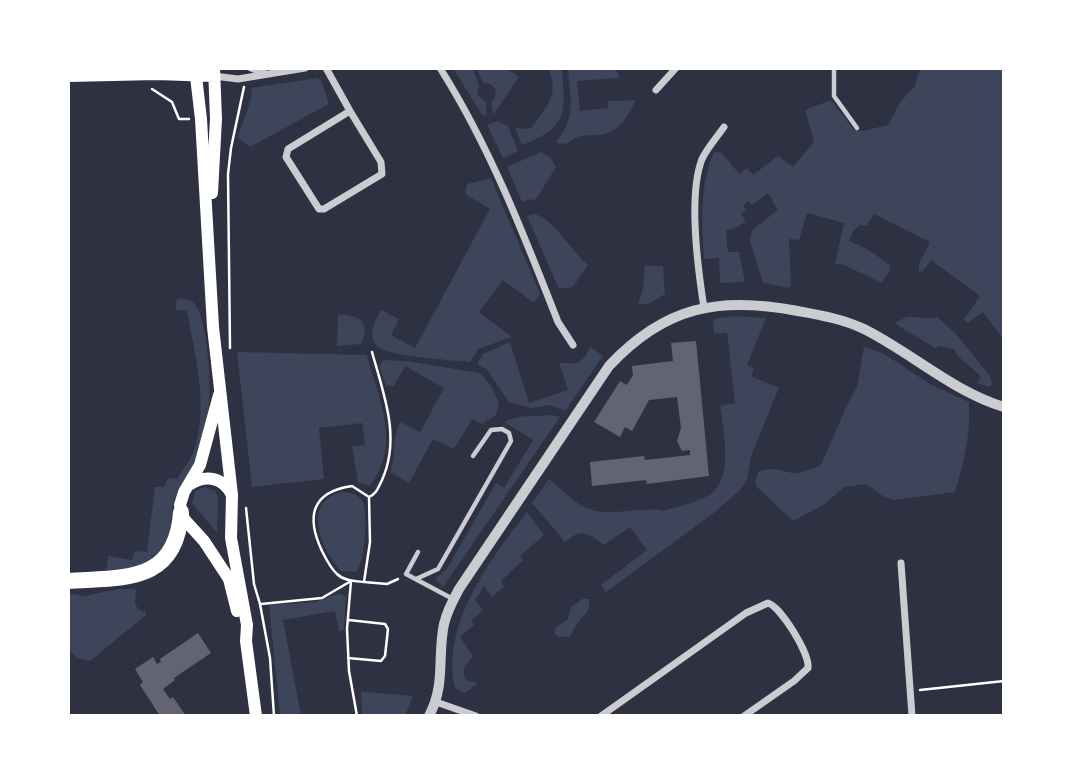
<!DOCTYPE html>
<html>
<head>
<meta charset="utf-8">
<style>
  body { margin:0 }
  #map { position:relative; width:1072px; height:784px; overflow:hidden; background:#2d3142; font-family:Literata,serif }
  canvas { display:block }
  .frame { position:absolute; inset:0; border:70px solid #fff; pointer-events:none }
</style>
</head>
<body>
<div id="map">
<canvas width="1072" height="784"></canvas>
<div class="frame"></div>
</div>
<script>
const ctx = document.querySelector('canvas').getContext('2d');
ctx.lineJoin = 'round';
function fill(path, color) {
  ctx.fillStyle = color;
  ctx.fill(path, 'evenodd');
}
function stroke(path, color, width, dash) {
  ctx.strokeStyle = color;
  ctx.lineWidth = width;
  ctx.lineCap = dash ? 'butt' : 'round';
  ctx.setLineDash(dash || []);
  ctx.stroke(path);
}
fill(new Path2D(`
  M453,68H472L479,85L477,94L486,102L487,116L482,115Z
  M477,68H506L519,77L493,115L491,101L494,99L496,90L491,84L483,83Z
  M548,68H562C565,113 569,127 522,145L515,127L523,129L532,128C547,104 560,96 548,68Z
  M568,68H616L619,78L577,81L580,111L608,108V101L636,100C627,117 619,134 597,135C591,135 581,135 575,138C567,143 566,146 556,142C577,116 570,100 568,68Z
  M920,68H1004V340L983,312L968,323L964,319L980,296L931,260L922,272L919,270V264L930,242L874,214L867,226L860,225L854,230L849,241L869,250L890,265L889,272L882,283L842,264H835L844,223L807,213L799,240L789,239L791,286L788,288L763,283L750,241L752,230L778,210L768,193L752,205L749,201L743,205L746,210L741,214L746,222L733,229L726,230L728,252H739L745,282L720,283L719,258L704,259C702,223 699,186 714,152L722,153L739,174L747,168L753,175L778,156L793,167L814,142L805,110L831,100L854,130L862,131L888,125L900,102L915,86Z
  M318,78L322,82L329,104L250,147L238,138C241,123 254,101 251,88Z
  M497,121L508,126L518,151L503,158L487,125Z
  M541,152L550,157L556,167L535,201L530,199L522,202L507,167Z
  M491,178L540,294L534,303L503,280L479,312L512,337L478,349L470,362C453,360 387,357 377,346C367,336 375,320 381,310L399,319L391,335L415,348L490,209L465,194L467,184Z
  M533,214C552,216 572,252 588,265L573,287L559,289L527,216Z
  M645,266H663L665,294L648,304H638L643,289Z
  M181,298C186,299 192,300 195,305C208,319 211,386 209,405C207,423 203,441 197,458C192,471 180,482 176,495C169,515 174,535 160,552C147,568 125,569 106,573L108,556L132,560L135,551L147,552L155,487H164L168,478L177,479C183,470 190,461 194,451C209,404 195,357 187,310H176V300Z
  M338,314C359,316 372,320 361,344L337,346Z
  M734,316L766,318L747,365L754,368L751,376L779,388L751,456L747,480L740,490L715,512L606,592L601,585L647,550L630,527L604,545C586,533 584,527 565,542L532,503L549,479C559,487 568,497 579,504C605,521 636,505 663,511C679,506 702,502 714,491C733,473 723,428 720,406L735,403L727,333L714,334L713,319Z
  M907,317C917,316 928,320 937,317L957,335L989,375L992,383L990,387L977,383L981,377C972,366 960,362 954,349L939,346L935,348L894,323Z
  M510,342L529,403L568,390L559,363H578L585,357L590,347L603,356L565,411L550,405L531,408L509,402L487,370L477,364L483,354Z
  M864,347L883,353L928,383L969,402C971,433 964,462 955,492L895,500L884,497L866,484L844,487L825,504L793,521L758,488L755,483L758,472C772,466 779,470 793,473C801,474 813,468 821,465L847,405L857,387Z
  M237,352L367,355C379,402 402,442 370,486L358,482L352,446L365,445L362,423L319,428L324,479L252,487Z
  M383,360L406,361L480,373L491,386L499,403L496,415L482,424L472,419L454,449L433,439L409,483L390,472C396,456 392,437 400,422L420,432L444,388L405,366L394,386H386L379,366Z
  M551,415L560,417L443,587L435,579L446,570L453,558L496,483L504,488L533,440L504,422C518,414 535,417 551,415Z
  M205,487L216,491L218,499L217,533L192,503L195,491Z
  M341,492C349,492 357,494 362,500C369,511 365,564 356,572L341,571C321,549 301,503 341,492Z
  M527,512L544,535L520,556L523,560L501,581L504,587L492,597L484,586L475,600L483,610L471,621L474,625L460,637L473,656C467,664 460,669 466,680L478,683L465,693L455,688C440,626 491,558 527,512Z
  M119,589H136L135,603L138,609L146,612V615L90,661L77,658L68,648V593L84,596Z
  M337,594H341L346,597L344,630L339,632L335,611L283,620L301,716H280L269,605L316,602Z
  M582,599H589C591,614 582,615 576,626C573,629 572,634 570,637H559L554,633L556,627L568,619L571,607Z
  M361,692H368L413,696L405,716H362Z`), '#3c4559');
fill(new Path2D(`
  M696,341L709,476L647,484L646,480L592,486L590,462L644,456L645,460L690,455V450L682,451L677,441L681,428L677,397L649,400L632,431L625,427L620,437L594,422L620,381L627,385L633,375L632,366L673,361L671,343Z
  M198,633L211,653L174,678L175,680L163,689L170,699L173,697L186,716H160L140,685L143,682L135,669L153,657L157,664L161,662L160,659Z`), '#626471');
stroke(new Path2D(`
  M152,89L172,102L179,119H189
  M230,348L228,174L231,148L244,87
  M352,486L369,497L370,542L364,582C355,581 344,581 337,574C331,569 326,559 322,551C306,517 311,492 352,486Z
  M369,497C377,493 378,488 382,480C401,438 384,395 372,352
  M246,508L254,584L260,604L270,658L274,716
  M351,581L347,629L349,671L357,716
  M364,582L387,584L398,579
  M261,604L322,598L351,581
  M348,658L381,661L385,656L388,629L385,624L349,620
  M920,690L1004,681`), '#fff', 2.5);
stroke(new Path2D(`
  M834,68V96L857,128
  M418,552L406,574L453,599
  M416,579L438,569L511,441L509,433L502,429L491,430L473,456`), '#caccd0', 4.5);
stroke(new Path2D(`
  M251,68L264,73
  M326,68L350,111
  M440,68C490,147 524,235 558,322L573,345
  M214,76L238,79L305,68
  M656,90L676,68
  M350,111L381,162L382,174L324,209H319L286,157L288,149Z
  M704,308C698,270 688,195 702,159C707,148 717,137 724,127
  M901,563L912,716
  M436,702L476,716
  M601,716L746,613L768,603C781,607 810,654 808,668L794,681L744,716`), '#caccd0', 7);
stroke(new Path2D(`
  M429,716C446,684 437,657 444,624C447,611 453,600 459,589L609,366C665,306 719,296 798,311C820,315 843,319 864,329C912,353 952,391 1004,407`), '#caccd0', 10);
stroke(new Path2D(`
  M195,68L201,119L213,327L232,495L231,538L247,625L246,641L256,716
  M68,76L157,74L214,76
  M212,193L216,119L214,68
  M219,395L200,465L184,492L180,505L184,519L204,541L229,579L237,611
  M189,485C206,474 223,477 232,495`), '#fff', 12);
stroke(new Path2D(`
  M68,581C124,577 176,584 181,512`), '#fff', 16);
</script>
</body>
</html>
